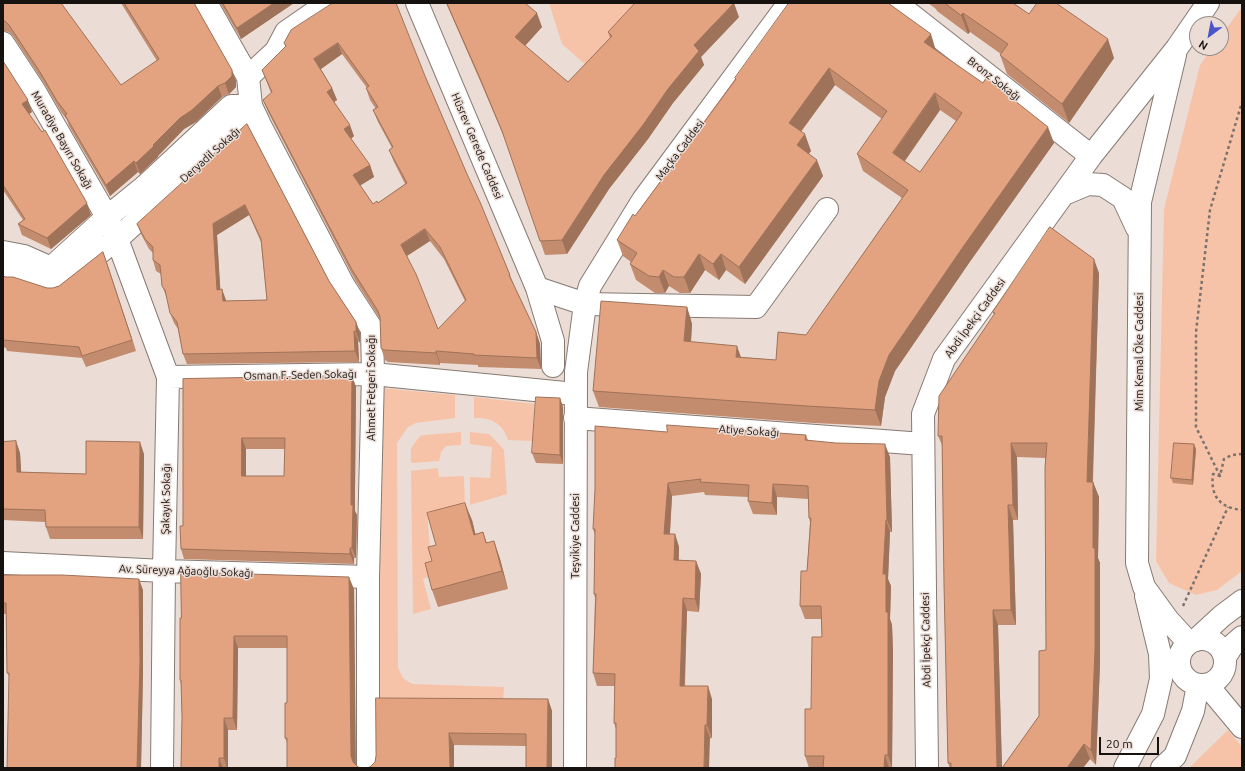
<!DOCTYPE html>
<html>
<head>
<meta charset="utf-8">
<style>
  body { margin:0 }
  #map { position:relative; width:1245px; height:771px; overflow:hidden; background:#ebddd6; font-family:Ubuntu,sans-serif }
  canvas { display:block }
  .frame { position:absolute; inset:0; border:4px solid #16120f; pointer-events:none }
  .north { position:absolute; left:1189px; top:16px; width:40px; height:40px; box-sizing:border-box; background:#ebddd6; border:1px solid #968c86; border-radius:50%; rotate:212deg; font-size:11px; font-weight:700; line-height:16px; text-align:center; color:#16120f }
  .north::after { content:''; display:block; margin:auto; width:14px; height:18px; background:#4a55ca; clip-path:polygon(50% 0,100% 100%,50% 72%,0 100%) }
  .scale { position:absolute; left:1099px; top:737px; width:60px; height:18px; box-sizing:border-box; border:2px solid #16120f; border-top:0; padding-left:5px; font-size:12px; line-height:14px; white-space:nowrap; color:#16120f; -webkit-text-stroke:3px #ebddd6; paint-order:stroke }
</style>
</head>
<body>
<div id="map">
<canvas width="1245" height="771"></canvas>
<div class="frame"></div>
<div class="north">N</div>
<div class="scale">20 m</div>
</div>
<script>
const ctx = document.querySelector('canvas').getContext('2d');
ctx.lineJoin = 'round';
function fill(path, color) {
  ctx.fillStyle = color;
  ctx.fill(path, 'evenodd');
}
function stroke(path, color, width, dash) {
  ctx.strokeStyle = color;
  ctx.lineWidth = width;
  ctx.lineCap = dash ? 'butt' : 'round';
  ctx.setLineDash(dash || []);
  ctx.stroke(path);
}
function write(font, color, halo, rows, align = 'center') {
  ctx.font = font + ' Ubuntu,sans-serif';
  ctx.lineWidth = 3;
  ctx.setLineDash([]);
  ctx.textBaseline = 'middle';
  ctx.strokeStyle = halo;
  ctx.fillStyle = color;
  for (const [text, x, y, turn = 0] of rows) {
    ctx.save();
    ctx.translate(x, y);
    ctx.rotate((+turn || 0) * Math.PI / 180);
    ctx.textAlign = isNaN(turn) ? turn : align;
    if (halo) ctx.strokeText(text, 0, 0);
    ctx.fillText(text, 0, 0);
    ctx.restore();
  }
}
fill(new Path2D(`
  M549,3H651L586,65L562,44Z
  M1242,7V571L1217,590L1196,595L1169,583L1156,561L1164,209L1200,65L1212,48H1221V36Z
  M381,388L455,395V418L416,423L408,427L397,443L398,667C402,677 403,680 413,684L504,687L503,701H377Z
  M474,397L535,404L533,441L508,440C503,423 490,417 474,418Z
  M461,432V445L446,446L441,452L439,461L411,463V448L420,436L425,435Z
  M470,432L489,434L498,443L504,450L507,494L470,505V477L490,478L492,447L470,444Z
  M438,468L439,477L464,476L465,507L427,512L431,561L426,563L429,577L423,579L431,609L413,614L411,471Z
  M1228,730L1242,747V768H1189Z`), '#f6c3a8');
const minor = new Path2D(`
  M206,3L248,77L251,106L260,125L344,286L372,329L373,374L368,577V768
  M417,3L537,288L585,304L756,307L827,209
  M896,3L1091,156
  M3,43L34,90L107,217L117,239L168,377L164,571L162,768
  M1175,55L1140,202L1137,563L1144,587L1168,620L1189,643
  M248,77L276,51L286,32L328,3
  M1064,194L1088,184L1103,185L1123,198L1137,228
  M3,252L24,256L51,268L107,217L144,187L231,106H251L245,123L117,239L55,287L3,270
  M537,288L553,341V366
  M168,377L373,374L575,394
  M575,418L923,444
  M3,563L164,571L368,577
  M1179 662a23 23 0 1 1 46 0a23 23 0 1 1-46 0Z
  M1207,685L1242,727
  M927,768L923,414L944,359L1091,156L1177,48L1208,3
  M1125,768L1153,714L1161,679L1160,654L1146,596
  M1162,768L1175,756L1193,711L1198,685`);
const major = new Path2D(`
  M1196,640L1222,616L1242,601
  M1225,657L1232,646L1242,637
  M575,768L576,372L585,304L590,286L643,200L789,3`);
stroke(minor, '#867a73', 24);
stroke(major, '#867a73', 24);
stroke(new Path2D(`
  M1242,454L1232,455L1224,459L1220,476L1213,474C1210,496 1220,508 1242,510
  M1220,476L1196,427V332L1210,210L1242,102
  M1183,606L1228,507`), '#7b726d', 2.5, [3, 3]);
stroke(minor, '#fff', 22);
stroke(major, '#fff', 22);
fill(new Path2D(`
  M3,3L121,85L157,61L121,3H194L236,81V87L229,94L222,97L196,122L184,129L158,156V157L140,174L138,172L110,196L69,126L67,120L61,112L44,83L13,36L9,32L4,31L3,30Z
  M220,3H294L241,39Z
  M333,3L425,76L510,275L514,285L536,332L540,344L541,369L478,367V365L440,363V365L388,362L385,360L381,348L380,319L355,280L268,112L263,100L271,93L262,70L286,47L284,43ZM342,54L367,88H366L370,100L376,109L373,110L378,122L392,148L389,150L394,162L405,184L378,203L373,204L360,185L374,177L370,165L351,139L354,136L334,102L337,100L332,88L321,69ZM430,241L444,259L465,301L438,329L407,256Z
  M446,3H525L542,27L525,46L568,82L610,38L608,32L739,17L701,57L704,65L673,103L648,139L609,189L567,254L545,255L506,142L484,90Z
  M928,3H1013L1029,14L1114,58L1069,123L1007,74L1000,55L1001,54L970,32L968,34L937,11L936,9Z
  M936,51L1054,143L969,263L895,371L885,397L881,426L813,423L599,407L593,391L687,307L692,324L691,342L741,357L776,360L806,335L902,198L863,171L857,154L882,119L835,85L801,132L811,151L809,153L823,176L745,284L726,270L719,280L705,270L690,293H680L669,286L665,293H655L636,280L630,264L631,262L623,256L617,240L635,216L735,79V78ZM940,110L956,121L920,172L905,161Z
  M3,61L32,112L29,114L91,215L51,249L22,235L18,224L23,220L3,190Z
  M247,124L329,281L356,322L360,333V343L358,341L359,362L187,364L183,354L178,329L174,323L170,313L167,298L162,286L161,274L156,271L153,260V253L149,249L141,234L137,224ZM249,215L261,242L267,300L226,301L220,289L217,235Z
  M103,252L136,351L86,367L82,358L7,351L6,348L3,347V275L5,277L47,288H53L59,286Z
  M1099,273L1093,482L1099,497L1098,558L1100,563V664L1096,765L1090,759L1083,768H950L948,763L942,445L938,436L994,315L993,312ZM1017,457L1045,458L1046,650L1039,716L1002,768L998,625H1016L1013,520H1018Z
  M352,376L356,387L355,491V511L357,515L356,558H354V564L184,559L181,549L183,526V379ZM246,449H285L284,476H246Z
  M560,398L563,407V464L536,463L532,453Z
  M667,432L806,435L808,440L890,457L892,532H890L888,579L891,586L890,619L892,625L893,651L892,768H809L805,756L822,637L821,619H805L800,606L807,571L810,522L809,518L808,499L777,497V515L753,514L748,501V497L705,495L704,492L672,496L670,534H675L679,547V560L696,561L701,574L699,612L687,611L685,686L712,699V738L616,758V729L614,723L615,686H597L593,673L595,598L594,594L595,535L593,529Z
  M16,441L20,453L21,472L86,474L144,454L143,539H50L46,527L45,522L3,520V442Z
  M1196,449L1193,485L1173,483L1171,478Z
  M472,520L475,534L483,532L487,543L494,541L500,559L508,589L438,607L432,590V561L436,545Z
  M3,575L143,590V672L141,768H7L9,676L7,673L6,614H3Z
  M354,589L355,765L358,767L287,743L285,738L287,703V648H238L237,730H228V768H181L182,717L181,684L180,680V618Z
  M548,699L552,711V768H526V746L454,745L370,767L375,762L376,756Z`), '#c38c6e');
fill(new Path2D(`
  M274,3H294L241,39L237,28Z
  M734,3L739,17L701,57L704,65L673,103L648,139L609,189L567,254L562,240L604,175L694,45Z
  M537,13L542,27L520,51L515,37Z
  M963,13L970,32L968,34L961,15Z
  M931,34L936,51L924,42Z
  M1108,39L1114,58L1069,123L1062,104Z
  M338,43L342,54L318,71L314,59Z
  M829,68L835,85L795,139L789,123Z
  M232,70L236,81V87L229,94L225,83Z
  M218,86L222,97L196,122L184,129L158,156V157L140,174L136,163L180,118Z
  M332,88L337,100L331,104L327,92Z
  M935,93L940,110L899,169L893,153Z
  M28,100L32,112L27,115L22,104Z
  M350,125L354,136L349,140L344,129Z
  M1048,127L1054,143L969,263L895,371L885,397L881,426L875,410L879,381L889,355L963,247Z
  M805,134L811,151L803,161L797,145Z
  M817,160L823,176L745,284L739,267Z
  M134,161L138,172L110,196L106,185Z
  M370,165L374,177L358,187L353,175Z
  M87,203L91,215L51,249L47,238Z
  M245,205L249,215L217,235L221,300L217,290L213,224Z
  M425,229L430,241L405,257L401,245Z
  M103,252L107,263L136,351L132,340Z
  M699,254L705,270L690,293L684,277Z
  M721,254L726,270L719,280L713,264Z
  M1094,259L1099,273L1092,497L1087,482Z
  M663,270L669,286L665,293L659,277Z
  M222,289L226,300L227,312L223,301Z
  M687,307L692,324L690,357L684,341Z
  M356,322L360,333V343L356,332Z
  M354,331L358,341L359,362L355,351Z
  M536,332L540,344L541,369L537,358Z
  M737,346L743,363L736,357Z
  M436,351L440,363V365L436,353Z
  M352,376L356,387L355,491V511L357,515L356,558L352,548L351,481Z
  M560,398L563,407V464L560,455Z
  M242,438L246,449V486L242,476Z
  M16,441L20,453L22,484L17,472Z
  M140,442L144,454L143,539L139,527Z
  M1011,443L1017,457L1018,520L1013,505Z
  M885,444L890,457L892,532L887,520Z
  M1194,444L1196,449L1193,485L1192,480Z
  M1093,482L1099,497L1098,558L1100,563V664L1096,765L1091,750Z
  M668,483L672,496L669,546L664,534Z
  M773,484L777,497V515L772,503Z
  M465,503L472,520L480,552L474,535Z
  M1008,505L1013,520L1016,625L1011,610Z
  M886,520L890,532L888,579L891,586L890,619L892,625L893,651L892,768L888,755L886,612L883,574Z
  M675,534L679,547L678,573L674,560Z
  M494,541L500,559L508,589L502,571Z
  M350,548L354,558V564L350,554Z
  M696,561L701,574L699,612L695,599Z
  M349,577L354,589L356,768L351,756Z
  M139,579L143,590V672L141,768H137Z
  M683,598L687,611L684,698L680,686Z
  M993,610L998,625L1002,768H997Z
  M234,636L238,648L237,730L233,718Z
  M708,686L712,699V738L707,725Z
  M548,699L552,711V768H547Z
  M224,718L228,730V768H227L224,758Z
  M705,725L710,738L709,768H704Z
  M449,733L454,745V768H450Z
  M1084,744L1090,759L1083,768H1067Z
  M885,755L889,768H884Z
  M219,758L223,768H219Z`), '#9f725a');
const building = new Path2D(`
  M3,3H61L121,85L159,59L124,3H194L232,70V76L225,83L218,86L192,110L180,118L153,145L154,146L136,163L134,161L106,185L65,115L67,114L57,101L40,72L9,25L5,21H3Z
  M223,3H274L237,28Z
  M333,3H396L425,76L467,174L480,202L510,275H509L536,332L537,358L474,355V354L436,351V353L384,350L381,348L380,317L378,311L351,268L263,100L272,92L262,70L286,46L284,43L291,30ZM338,43L369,86L366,88L378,107L373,110L393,147L389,150L407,183L378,203L377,201L373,204L353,175L370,165L344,129L350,125L327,92L332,88L314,59ZM425,229L440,247L466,300L438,329L416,274L401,245Z
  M447,3H525L537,13L515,37L568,82L612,36L608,32L635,3H734L694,45L699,51L668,89L643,125L604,175L562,240L540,241L502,131L479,76Z
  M789,3H888L931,34L924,42L983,83L986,78L1048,127L963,247L889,355L879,381L875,410L807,406L593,391L601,301L687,307L684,341L737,346L736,357L776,360L778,332L806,335L908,190L857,154L887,111L829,68L789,123L805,134L797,145L817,160L739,267L721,254L713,264L699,254L684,277H674L663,270L659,277L649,276L630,264L637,253L617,240L633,214L635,216L736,79L735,78ZM935,93L962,113L920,172L893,153Z
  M945,3H1013L1029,14L1037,3H1056L1108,39L1062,104L1000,55L1008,44L963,13L961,15Z
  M3,61L28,100L22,104L42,132L45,130L87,203L47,238L18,224L25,219L3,185Z
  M247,124L329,281L356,322V332L354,331L355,351L183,354L177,322L170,313L165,290L162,286L160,265L153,260V247L145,239L137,224ZM245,205L261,239L267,300L223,301L222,289L217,290L213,224Z
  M1050,227L1094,259L1087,482H1093V548H1095V649L1091,750L1084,744L1067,768H1002L1039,716V651L1046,650L1045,468L1047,443H1011L1013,505H1008L1011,610H993L997,768H951V763H948L944,584L942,436H938L939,396L995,313L993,312Z
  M103,252L132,340L82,356L79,347L3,340V275L5,277H13L47,288H53L59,286Z
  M352,376L351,481V505H353L352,548H350V554L181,549L180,526H183V379ZM242,438H285L284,476H242Z
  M536,397L560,398V455L532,453Z
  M667,425L806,435L805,440L836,443L885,444L887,520H886L883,574H886V612H888V755H885L884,768H823L824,756H805V709H811L812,637H822L821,606H800L801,571H807L811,518H809L808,486L773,484L772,503L748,501L749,485L700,482L701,479L668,483L664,534H675L674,560L696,561L695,599L683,598L680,686H708L707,725H705L704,768H615V758H616V723H614L615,674L593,673L596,594H594L595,529H593L595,489V426L667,432Z
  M16,441L17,472L86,474V441L140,442L139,527H46L45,510L3,509V442Z
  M1174,443L1194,444L1192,480L1171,478Z
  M465,503L474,535L483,532L486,543L494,541L502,571L432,590L425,563L432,561L428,547L436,545L427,513Z
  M181,572L349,577L351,756L353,762L358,767L362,768H287V738H285V703H287V636H234L233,718H224V758H219V768H181L182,717L181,680H180V618H181Z
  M3,575H62L139,579L140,661L137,768H7L9,673H7L6,603H3Z
  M376,698L548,699L547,768H526V734L449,733L450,768H365L370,767L375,762L376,756Z`);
fill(building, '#e3a380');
stroke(building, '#9f725a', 1);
write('11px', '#16120f', '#ebddd6', [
  ["Bronz Sokağı",994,79,38],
  ["Muradiye Bayırı Sokağı",62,140,60],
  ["Hüsrev Gerede Caddesi",477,146,67],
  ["Maçka Caddesi",680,150,-53],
  ["Deryadil Sokağı",210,155,-42],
  ["Abdi İpekçi Caddesi",975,318,-54],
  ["Mim Kemal Öke Caddesi",1139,352,-90],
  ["Osman F. Seden Sokağı",300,375,-1],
  ["Ahmet Fetgeri Sokağı",371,388,-90],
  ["Atiye Sokağı",749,431,4],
  ["Şakayık Sokağı",166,499,-89],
  ["Teşvikiye Caddesi",575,536,-90],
  ["Av. Süreyya Ağaoğlu Sokağı",186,571,2],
  ["Abdi İpekçi Caddesi",926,640,-91]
]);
</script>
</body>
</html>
